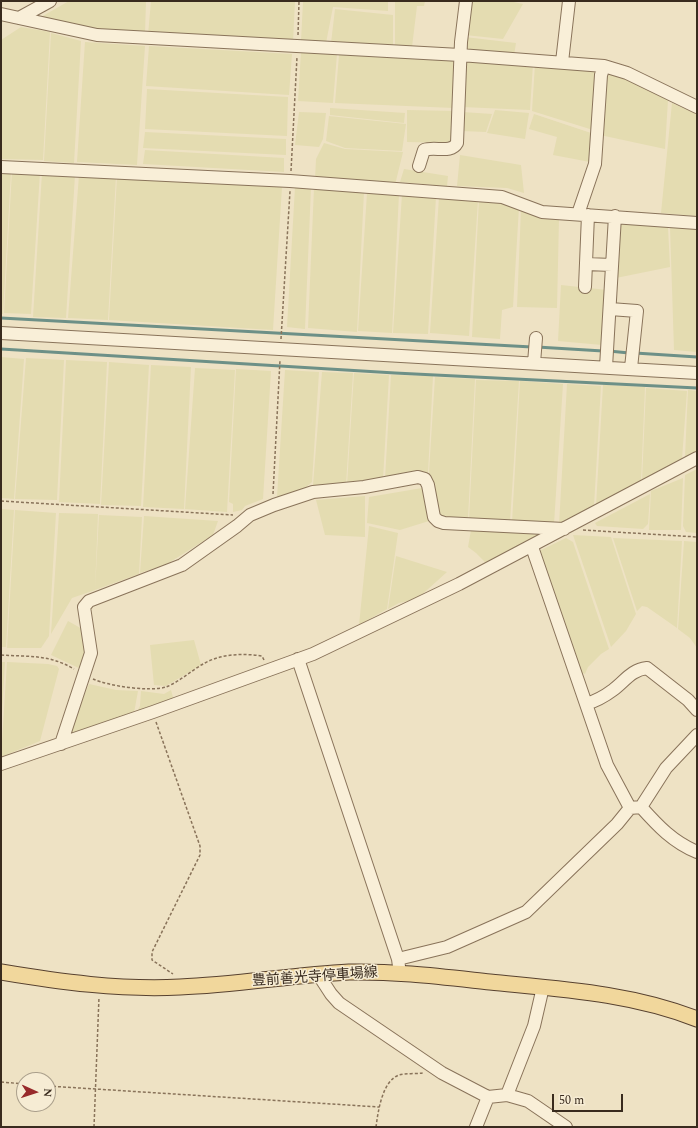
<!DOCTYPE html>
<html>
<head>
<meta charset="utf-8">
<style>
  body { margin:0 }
  #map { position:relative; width:698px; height:1128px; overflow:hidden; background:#eee2c4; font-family:Spectral,serif }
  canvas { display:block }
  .frame { position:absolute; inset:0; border:2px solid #392b1e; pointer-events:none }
  .north { position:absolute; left:16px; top:1072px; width:40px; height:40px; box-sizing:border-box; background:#f6ecd4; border:1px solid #aa9f8b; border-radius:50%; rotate:93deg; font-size:11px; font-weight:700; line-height:16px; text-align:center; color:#392b1e }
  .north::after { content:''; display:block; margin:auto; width:14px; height:18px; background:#982a2b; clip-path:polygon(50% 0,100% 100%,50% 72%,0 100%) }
  .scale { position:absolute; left:552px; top:1094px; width:71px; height:18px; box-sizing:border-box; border:2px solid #392b1e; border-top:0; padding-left:5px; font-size:12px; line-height:14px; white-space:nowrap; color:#392b1e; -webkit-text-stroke:3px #f6ecd4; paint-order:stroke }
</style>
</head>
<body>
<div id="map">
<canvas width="698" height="1128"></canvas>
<div class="frame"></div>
<div class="north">N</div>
<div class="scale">50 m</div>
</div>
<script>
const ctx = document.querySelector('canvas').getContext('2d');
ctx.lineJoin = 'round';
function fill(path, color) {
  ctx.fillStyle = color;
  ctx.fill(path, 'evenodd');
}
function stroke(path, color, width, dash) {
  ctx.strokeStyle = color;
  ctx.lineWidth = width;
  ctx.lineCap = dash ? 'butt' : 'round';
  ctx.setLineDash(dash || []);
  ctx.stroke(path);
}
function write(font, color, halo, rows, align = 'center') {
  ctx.font = font + ' Spectral,"Noto Sans JP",serif';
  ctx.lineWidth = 3;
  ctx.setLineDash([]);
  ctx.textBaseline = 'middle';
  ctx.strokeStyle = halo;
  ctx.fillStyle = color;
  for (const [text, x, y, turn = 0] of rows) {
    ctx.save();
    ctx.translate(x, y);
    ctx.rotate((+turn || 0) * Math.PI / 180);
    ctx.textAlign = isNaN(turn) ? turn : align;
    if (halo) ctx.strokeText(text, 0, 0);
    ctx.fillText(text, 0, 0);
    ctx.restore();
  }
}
fill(new Path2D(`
  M69,1H146L145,34L97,30L41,17Z
  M151,1H295L293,42L148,35Z
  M303,1H388V11L333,7L326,43L301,41Z
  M395,1H425L424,6H417L412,47L395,46Z
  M470,1H509L523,4L503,39L465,35Z
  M335,9L393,15V46L331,43Z
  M21,27L50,32L43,160L1,159V40Z
  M51,33L81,41L74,163L44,161Z
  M465,37L516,43L514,55L463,52Z
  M85,42L145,46L137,165L77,162Z
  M149,46L292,54L289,95L146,86Z
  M301,52L337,54L333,103L298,101Z
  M339,55L455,59L454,108L335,103Z
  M464,59L533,64L530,110L462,107Z
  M535,64L598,70L593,130L532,111Z
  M606,72L632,81L668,100L665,149L600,135Z
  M147,89L288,97L287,136L145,129Z
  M672,103L697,114V216L661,213Z
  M330,108L405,113L404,123L330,115Z
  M407,110L455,111V136L450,143L407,142Z
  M495,110L529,113L525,139L487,133Z
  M299,112L326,113L323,139L319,147L295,145Z
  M462,112L492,114L486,132L461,131Z
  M534,114L594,134L590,162L553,155L557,137L529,129Z
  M329,116L406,124L402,151L345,148L326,141Z
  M145,132L286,139V155L143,148Z
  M324,143L345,149L403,152L395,185L315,179L316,159Z
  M145,150L284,158V172L143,164Z
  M460,155L521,165L524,193L507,188L457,186Z
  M404,169L448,176L447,186L400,182Z
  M1,171L11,172L3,314H1Z
  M12,171L40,172L31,314L4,313Z
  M42,173L75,175L66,318L33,317Z
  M79,175L116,176L108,320L68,318Z
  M117,177L282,187L273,330L109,320Z
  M295,187L311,188L305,329L287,327Z
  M314,188L364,192L357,332L308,328Z
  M367,193L399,194L392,333L358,331Z
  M402,194L436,197L428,334L393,333Z
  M439,197L478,200L469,336L430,333Z
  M479,199L504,201L519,207L513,307L502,310L500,339L472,337Z
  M521,209L559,218L557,308L517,307Z
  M621,224L668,227L670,267L616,278Z
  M670,227L697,229V352L674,350Z
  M561,285L607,290L602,345L558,341Z
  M1,357L24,359L14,499L1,498Z
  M26,358L64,360L57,500L15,499Z
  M66,360L107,362L100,504L59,502Z
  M109,362L149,365L141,506L101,505Z
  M151,365L191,367L184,509L143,507Z
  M195,368L235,370L227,512L185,509Z
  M236,369L271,371L263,499L245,506L242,510L233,512V504L229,502Z
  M285,370L319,372L312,482L304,489L292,495L277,497Z
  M322,372L353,373L346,485H313Z
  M354,373L389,375L383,479L347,485Z
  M391,375L433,376L428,473L418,472L385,479Z
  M435,377L475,379L468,519L445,518L439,515L429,472Z
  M476,380L519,381L510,522L469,519Z
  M520,381L563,384L554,524L512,522Z
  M567,384L601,386L594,506L559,525Z
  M603,385L645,387L641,482L596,506Z
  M646,388L687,391L682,459L642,481Z
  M688,390L697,391V451L685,457Z
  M697,469V533L686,532L683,526L685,475Z
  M683,478L681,530H649L651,491Z
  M422,488L429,521L400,530L367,523L369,497Z
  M650,494L648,524L643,529L597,526L595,523Z
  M365,496V537L325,535L316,500Z
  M1,509L14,510L6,647H1Z
  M15,510L56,513L49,636L41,648H7Z
  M59,513L98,514L95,590L72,598L51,634Z
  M99,515L142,517L139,574L95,590Z
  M144,516L218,521L213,535L167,564L140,573Z
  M369,526L398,533L387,609L359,625Z
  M471,530L544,535L488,565L476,553L468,547Z
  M573,535L611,537L636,614L626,631L611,647Z
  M566,538L573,542L609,649L601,654L588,667L585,674L580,672L539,551Z
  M613,538L682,541L677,628L647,607L642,606L637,611Z
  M684,541L697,542V648L690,638L678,629Z
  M396,556L447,572L417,599L399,603L388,609Z
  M68,621L84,630L89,653L83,670L51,655Z
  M194,640L201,665L166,686L154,685L150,645Z
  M1,662H5L1,730Z
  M7,662L48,664L57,666L59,669L40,741L1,757Z
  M89,684L116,690L138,691L134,713L67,736Z
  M171,690L174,701L136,714L140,706L141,691L164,694Z`), '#e4dcb1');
stroke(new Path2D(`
  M1,318L532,347
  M537,347L603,351
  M1,349L395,373L697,388
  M609,351L629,353
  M635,353L697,357`), '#6d9087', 3);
const minor = new Path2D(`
  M1,14L97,35L460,55L604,66L627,73L697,107
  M19,18L50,1
  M562,62L569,1
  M419,166L424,150C435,146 451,154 457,143L461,42L466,1
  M1,167L290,181L502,197L542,212L697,223
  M578,214L595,164L601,75L604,66
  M586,264L612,265
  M585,287L588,215
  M610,309L637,311L631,368
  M1,333L697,373
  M534,363L536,338
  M606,367L615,216
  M532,547L607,765L630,808
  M298,659L398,959L400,974
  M586,704C596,701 605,696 613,690C625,681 631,670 647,668L688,700L697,710
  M61,744L91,653L84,607L89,601L182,565L237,526L250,515L274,505L313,492L364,487L418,477L425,479L428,485L434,517L438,521L444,523L564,529
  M1,764L153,712L313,654L459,584L697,458
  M641,807L666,768L697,735
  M641,807C658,826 673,842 697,852
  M398,959L447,947L526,912L617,824L630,808L641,807
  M318,974L331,994L339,1003L442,1073L488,1097L507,1095L528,1101L566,1127
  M507,1095L534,1026L543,987
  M476,1127L488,1097`);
const major = new Path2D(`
  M1,972C60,982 120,990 180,987C236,985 292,975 349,972C395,971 443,977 490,982C560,989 631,993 697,1019`);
stroke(minor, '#89735a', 14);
stroke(major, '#57412f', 17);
stroke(new Path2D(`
  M298,35L299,1
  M291,171L297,57
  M281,339L290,191
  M273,494L280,360
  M1,501L233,515
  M583,530L697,537
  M1,655C30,657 48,654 74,669
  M93,679C109,686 149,692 166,687C179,682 191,671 203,664C220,654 242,653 262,656L264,660
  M156,722L200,846V855L152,952V960L173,974
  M1,1082L24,1084
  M48,1086L379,1107
  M94,1127L99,997
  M376,1127C378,1112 382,1081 399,1075C406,1073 416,1074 423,1073`), '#89735a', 1.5, [3, 2]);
stroke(minor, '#f9efd8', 12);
stroke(major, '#f1d79c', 15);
write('14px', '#392b1e', '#f6ecd4', [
  ["豊前善光寺停車場線",315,978,-4]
]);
</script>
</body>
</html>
